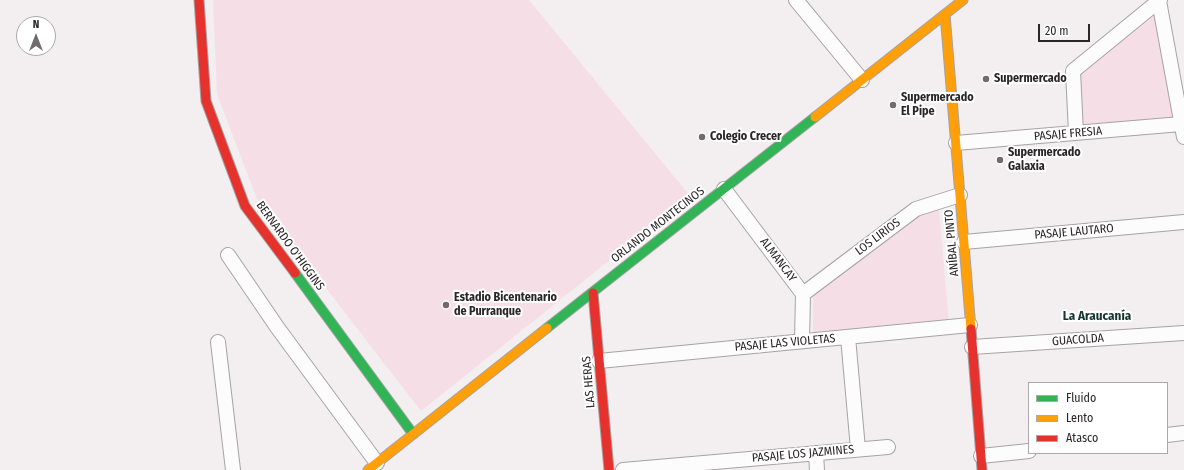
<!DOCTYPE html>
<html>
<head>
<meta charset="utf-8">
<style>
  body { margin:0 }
  #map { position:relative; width:1184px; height:470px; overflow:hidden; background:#f3eef0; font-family:"Fira Sans Condensed",sans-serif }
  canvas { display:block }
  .legend { position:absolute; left:1028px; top:382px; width:140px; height:72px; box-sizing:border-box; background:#fff; border:1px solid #aaa8a9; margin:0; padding:5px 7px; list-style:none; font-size:12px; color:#2a2627 }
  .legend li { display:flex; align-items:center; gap:8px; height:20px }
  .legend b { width:20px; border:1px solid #aaa8a9 }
  .north { position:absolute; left:16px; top:16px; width:40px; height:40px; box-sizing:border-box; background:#fff; border:1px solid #aaa8a9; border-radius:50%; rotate:0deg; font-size:11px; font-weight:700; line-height:16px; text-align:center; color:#2a2627 }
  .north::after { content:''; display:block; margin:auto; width:14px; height:18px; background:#706c6d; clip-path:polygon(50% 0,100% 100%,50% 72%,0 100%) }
  .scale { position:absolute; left:1038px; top:24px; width:52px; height:18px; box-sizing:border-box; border:2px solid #2a2627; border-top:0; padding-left:5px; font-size:12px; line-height:14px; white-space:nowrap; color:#2a2627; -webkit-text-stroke:3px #fff; paint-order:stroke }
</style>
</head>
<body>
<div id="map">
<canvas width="1184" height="470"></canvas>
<ul class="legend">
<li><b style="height:5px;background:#30b455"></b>Fluido</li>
<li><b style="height:5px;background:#ff9f0a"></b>Lento</li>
<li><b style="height:5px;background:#e5322d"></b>Atasco</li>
</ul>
<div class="north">N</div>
<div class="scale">20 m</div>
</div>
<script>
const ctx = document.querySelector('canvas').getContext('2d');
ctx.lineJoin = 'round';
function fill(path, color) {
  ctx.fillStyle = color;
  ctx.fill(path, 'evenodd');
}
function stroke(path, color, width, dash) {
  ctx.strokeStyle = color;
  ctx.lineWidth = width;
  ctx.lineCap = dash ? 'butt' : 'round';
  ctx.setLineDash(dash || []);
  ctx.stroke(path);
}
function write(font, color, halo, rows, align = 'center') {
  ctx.font = font + ' "Fira Sans Condensed",sans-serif';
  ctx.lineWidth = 4;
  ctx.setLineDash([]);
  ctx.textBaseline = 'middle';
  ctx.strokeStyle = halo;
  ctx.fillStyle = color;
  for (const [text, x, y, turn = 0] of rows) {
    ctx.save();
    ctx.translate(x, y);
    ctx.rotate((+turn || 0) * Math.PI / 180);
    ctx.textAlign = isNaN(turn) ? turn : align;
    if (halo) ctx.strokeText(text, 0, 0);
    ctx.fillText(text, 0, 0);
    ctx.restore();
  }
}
fill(new Path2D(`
  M213,0H529L690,196L421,411L257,199L217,94Z
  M1156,15L1175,117L1083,126L1079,74Z
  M939,210L949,323L813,332V296L890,236L920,215Z`), '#f6dee6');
const street = new Path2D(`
  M796,0L862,80
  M1159,1L1184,137
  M1076,133L1073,71L1160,0
  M956,143L1181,124
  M724,189L803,294L802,341
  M964,242L1184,222
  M228,255L277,327L377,463
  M803,294L916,209L960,195
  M848,337L858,449
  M218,342L233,470
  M972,347L1184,333
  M599,361L970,325
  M1167,435L1184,433
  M816,453L817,470
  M981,456L1029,451
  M623,470L888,447`);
const fast = new Path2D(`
  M295,273L413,434
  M547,328L815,117`);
const slow = new Path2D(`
  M945,14L971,329
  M815,117L963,0
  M368,470L547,328`);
const jam = new Path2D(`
  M199,0L206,101L245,206L295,273
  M593,293L609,470
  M971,329L982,470`);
stroke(street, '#a7a3a4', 16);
stroke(fast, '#a7a3a4', 11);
stroke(slow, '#a7a3a4', 11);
stroke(jam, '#a7a3a4', 11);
stroke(street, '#fdfcfd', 14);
stroke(fast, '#30b455', 9);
stroke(slow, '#ff9f0a', 9);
stroke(jam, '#e5322d', 9);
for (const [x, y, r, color] of [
  [986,79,4,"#706c6d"],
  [893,105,4,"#706c6d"],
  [702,137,4,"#706c6d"],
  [1000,160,4,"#706c6d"],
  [446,305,4,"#706c6d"]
]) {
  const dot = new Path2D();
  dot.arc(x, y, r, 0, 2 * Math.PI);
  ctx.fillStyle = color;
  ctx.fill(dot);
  stroke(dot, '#fff', 1.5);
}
write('bold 12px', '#2a2627', '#fff', [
  ["Supermercado",994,79],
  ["Supermercado",901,98],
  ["El Pipe",901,112],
  ["Colegio Crecer",710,137],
  ["Supermercado",1008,153],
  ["Galaxia",1008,167],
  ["Estadio Bicentenario",454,298],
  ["de Purranque",454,312]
], 'left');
write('12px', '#2a2627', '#fff', [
  ["PASAJE FRESIA",1068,134,-5],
  ["ORLANDO MONTECINOS",658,225,-38],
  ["PASAJE LAUTARO",1074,232,-5],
  ["LOS LIRIOS",878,237,-37],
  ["ANÍBAL PINTO",952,243,-95],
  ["BERNARDO O'HIGGINS",290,246,54],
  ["ALMANCAY",778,260,53],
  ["GUACOLDA",1078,340,-4],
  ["PASAJE LAS VIOLETAS",785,343,-5],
  ["LAS HERAS",589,382,-95],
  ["PASAJE LOS JAZMINES",803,454,-5]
]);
write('bold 13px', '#15352e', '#fff', [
  ["La Araucanía",1097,316]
]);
</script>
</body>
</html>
